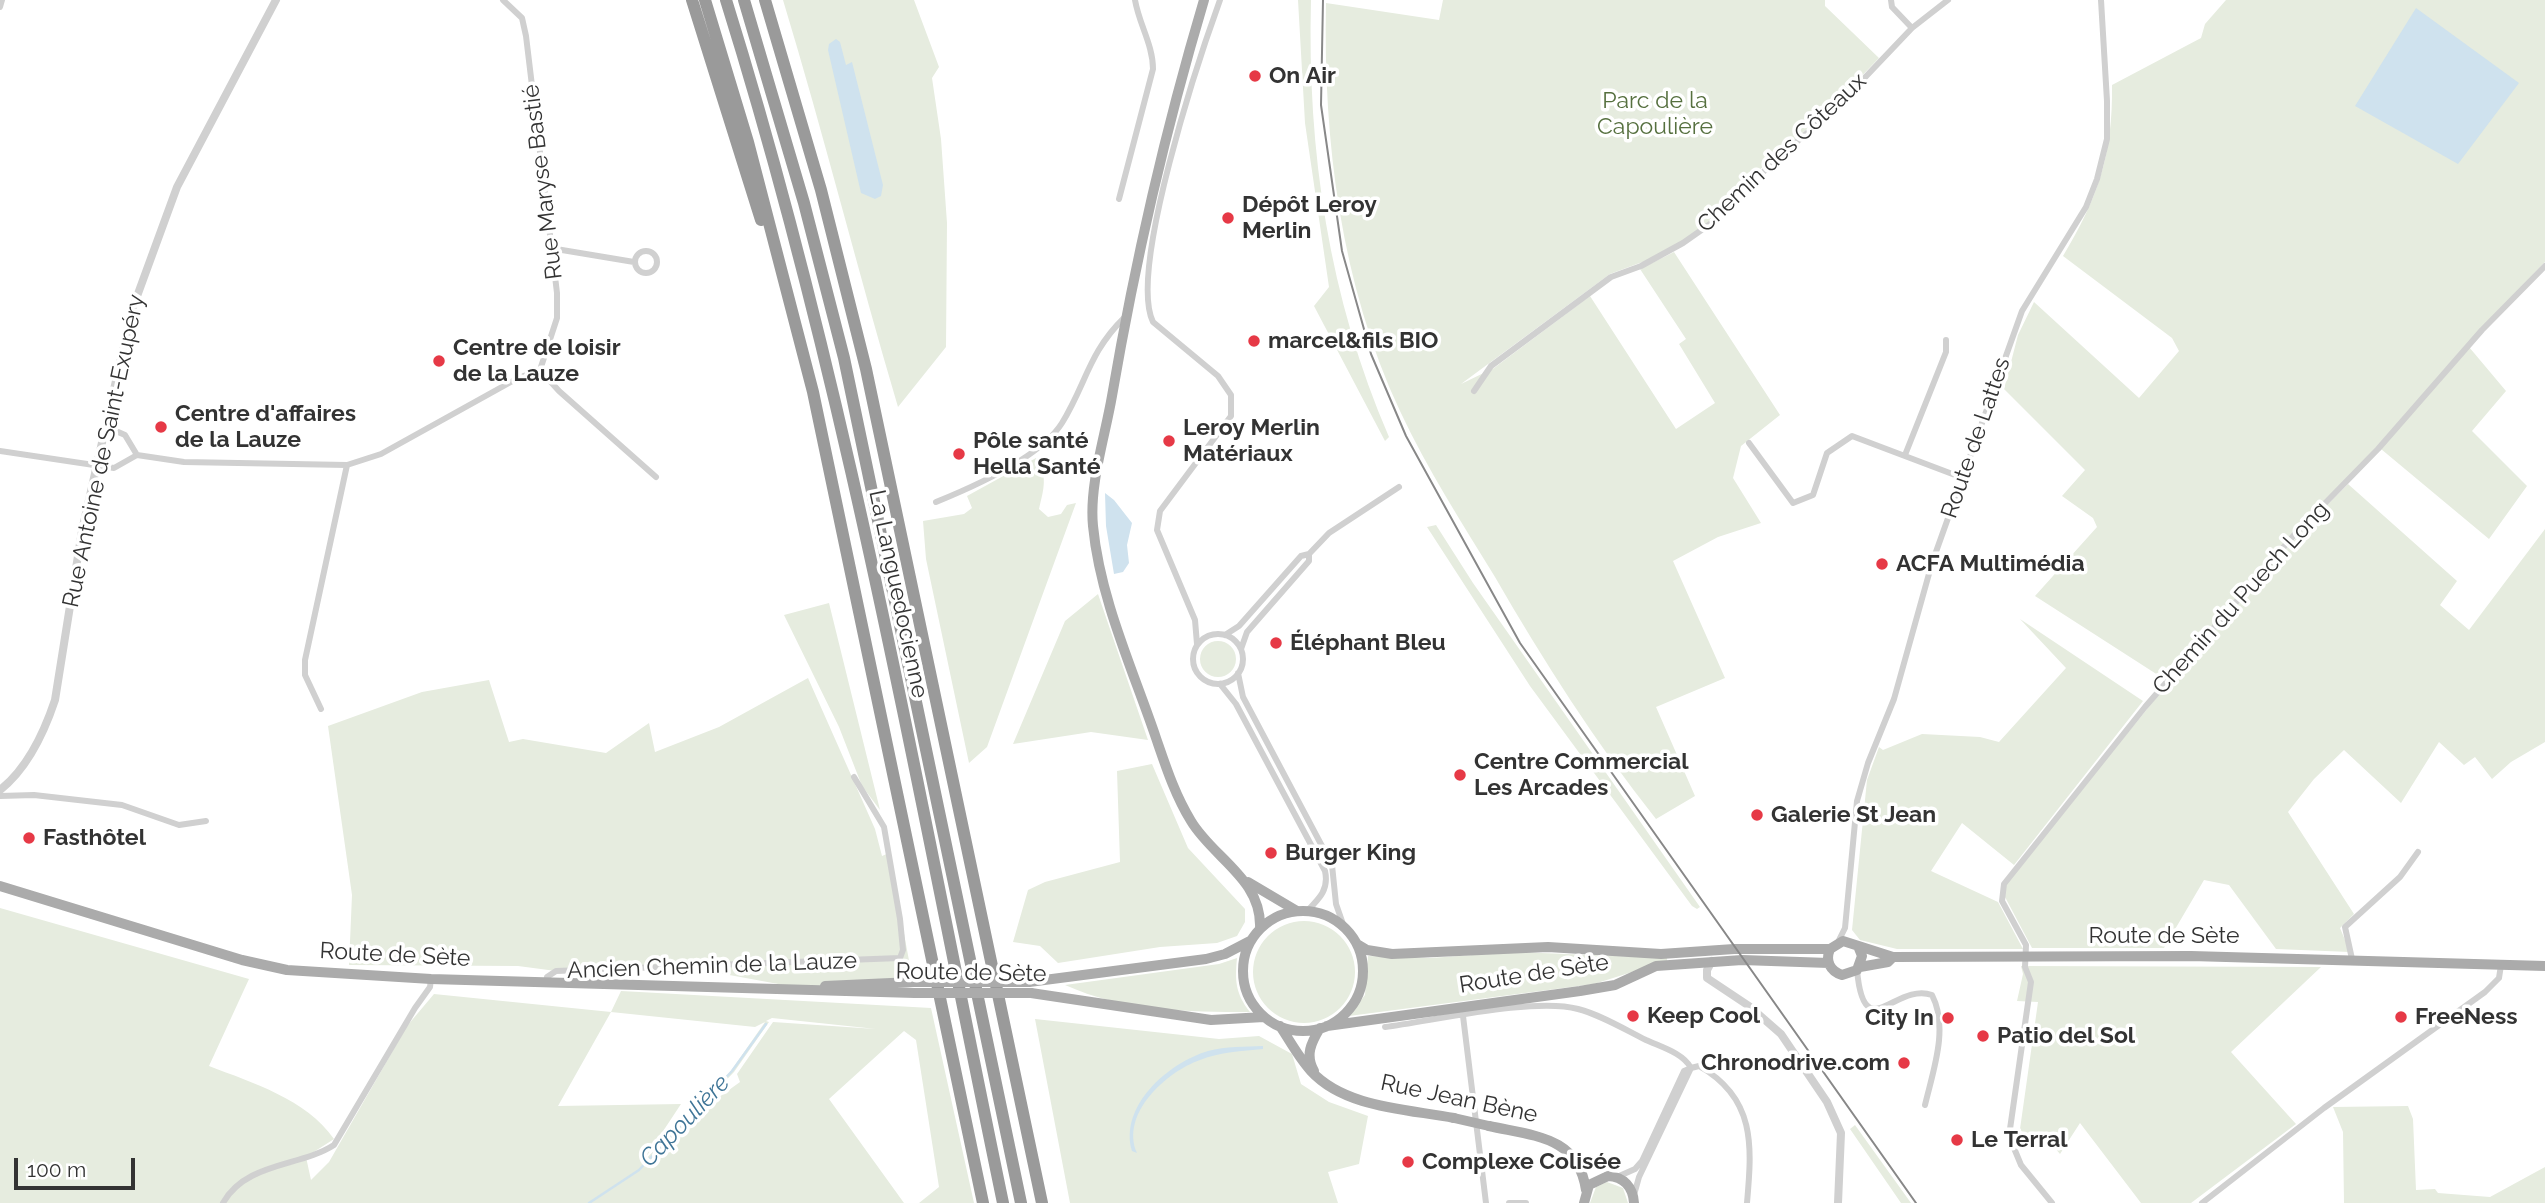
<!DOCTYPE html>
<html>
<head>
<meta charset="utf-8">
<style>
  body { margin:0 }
  #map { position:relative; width:2545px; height:1203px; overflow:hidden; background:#fff; font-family:Raleway,sans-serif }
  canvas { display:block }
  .scale { position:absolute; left:14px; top:1158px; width:121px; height:32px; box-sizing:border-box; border:4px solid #333; border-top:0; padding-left:9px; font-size:21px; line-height:24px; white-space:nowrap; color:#333; -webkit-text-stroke:5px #fff; paint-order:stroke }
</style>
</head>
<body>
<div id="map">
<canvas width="2545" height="1203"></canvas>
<div class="scale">100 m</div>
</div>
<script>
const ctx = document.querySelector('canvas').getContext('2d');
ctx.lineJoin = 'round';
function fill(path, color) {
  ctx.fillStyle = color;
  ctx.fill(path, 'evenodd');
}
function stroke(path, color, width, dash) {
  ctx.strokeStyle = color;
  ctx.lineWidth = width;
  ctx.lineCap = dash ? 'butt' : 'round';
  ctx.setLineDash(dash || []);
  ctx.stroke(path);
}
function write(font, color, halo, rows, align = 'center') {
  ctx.font = font + ' Raleway,sans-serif';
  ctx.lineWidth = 7;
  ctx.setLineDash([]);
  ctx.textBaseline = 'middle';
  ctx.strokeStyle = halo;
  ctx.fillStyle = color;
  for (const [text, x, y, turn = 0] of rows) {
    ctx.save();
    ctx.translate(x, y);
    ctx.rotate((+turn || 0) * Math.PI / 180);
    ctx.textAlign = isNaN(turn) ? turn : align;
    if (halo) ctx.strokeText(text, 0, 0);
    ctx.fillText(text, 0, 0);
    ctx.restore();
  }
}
fill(new Path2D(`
  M783,0H914L939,67L932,78L941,139L947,223L946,347L898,407C858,272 824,135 783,0Z
  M1298,0H1311C1307,151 1329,298 1389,437L1385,441L1314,306L1329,287L1305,123Z
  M1443,0H1825V6L1879,58L1830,109L1757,172L1704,229L1645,261L1610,274L1461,384L1494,368L1590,296L1676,429L1715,403L1679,344L1686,339L1640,269L1674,252L1780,415L1741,446L1733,478L1761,523L1718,537L1673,561L1725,678L1656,707L1695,796L1656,819C1595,742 1544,662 1495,577C1462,523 1427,469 1400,411C1341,285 1323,141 1326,3L1439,20Z
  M2226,0H2545V262L2481,328L2378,447L2189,652L2184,658L2179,655L2161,677L2035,596L2097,527L2093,518L2062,496L2085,470L2004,389L2018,335L2034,302L2139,398L2179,351L2172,338L2063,256C2098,198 2113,154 2112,85L2201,38L2205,24Z
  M2469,347L2506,391L2472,431L2527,486L2489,539L2381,449Z
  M1036,458C1048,476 1044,488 1039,509L1048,517L1061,514L1067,505L1076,503L987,747L969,763L926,559L923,521L964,514L972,508L967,496Z
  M2348,484L2457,581L2440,605L2469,630L2545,529V742L2511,762L2492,779L2475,757L2464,765L2439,742L2401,803L2344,750L2314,779L2288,812L2354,914L2340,928L2350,952L2276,949L2229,885L2204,880L2164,948H2032L2005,897L2006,884C2116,747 2224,609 2348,484Z
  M1436,525L1473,583L1700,907L1697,909L1692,906L1530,686L1427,527Z
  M1098,594L1148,740L1091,732L1013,744L1065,621Z
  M829,603L880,810L862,786L839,727L784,615Z
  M2020,619L2143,701L2014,865L1962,823L1931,871L1998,902L2023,949H1897L1860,940L1852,930L1867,780L1879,747L1883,750L1922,734L1980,737L1999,742L2066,668Z
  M1200 659a18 18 0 1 1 36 0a18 18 0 1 1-36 0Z
  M808,678L875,829L882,856L889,853L913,982L800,988L675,965L556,971L518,966L349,965L352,895L328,726L422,692L489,680L509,742L523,739L606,753L649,723L655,752L719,727Z
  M1152,764L1188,848L1245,909V922L1237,936L1217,943L1160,947L1058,963L1040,946L1013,942L1028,890L1045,882L1120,862L1117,771Z
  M0,908L249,979L209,1066C253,1083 306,1099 334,1139L306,1157L311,1180L329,1162L407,1026L434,994L611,1012L621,991L931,1008L974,1203H919L939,1187L916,1040L904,1031L829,1099L904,1203H0ZM611,1012L755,1027L765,1022L731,1071L642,1163L681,1104L558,1106ZM772,1018L876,1029L773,1022L737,1074L740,1082L690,1118L734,1072L769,1022L766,1021Z
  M1253 972a51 51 0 1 1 102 0a51 51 0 1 1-102 0Z
  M1516,952L1667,958V961L1594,984L1349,1016L1365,995L1368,956L1430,958Z
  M1237,958C1235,980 1235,993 1250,1012C1187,1012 1123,1011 1065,985L1219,964Z
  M2021,966L2321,967L2231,1052L2296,1124L2191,1203H2141L2080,1123L2060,1154L2047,1139L2024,1135L2020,1129L2038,1002L2017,1001L2023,974Z
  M1035,1019L1219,1039L1259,1036L1292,1054L1301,1084L1329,1102L1368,1116L1359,1164L1328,1172L1338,1203H1070Z
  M2408,1106L2413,1119L2416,1190L2435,1189L2438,1193L2490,1197L2545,1167V1203H2344L2343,1132L2333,1107Z
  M1855,1125L1911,1203H1901L1850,1129Z
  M1607,1182L1623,1188L1628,1203H1590L1596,1187Z`), '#e6ecdf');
fill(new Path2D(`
  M2416,8L2519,83L2458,164L2355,106Z
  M836,39L840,42L846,65L852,62L883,185L881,196L875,199L861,193L828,50L829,44Z
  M1105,493L1114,500L1132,523L1127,545L1129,563L1123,572L1114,574L1106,526Z
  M1263,1046V1049C1242,1051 1220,1052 1200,1060C1166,1072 1120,1114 1137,1153L1132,1151C1119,1106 1168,1063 1208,1051C1226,1046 1245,1047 1263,1046Z`), '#cfe2ee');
stroke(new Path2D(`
  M589,1203L639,1170L732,1071L766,1024`), '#cfe2ee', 2.5);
stroke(new Path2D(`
  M503,0L522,18L526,36L557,293V318L540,370
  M1891,0L1892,7L1912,28
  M0,7L2,0
  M1119,199L1153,69C1153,45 1139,24 1135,0
  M550,248L634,262
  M635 262a11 11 0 1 1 22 0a11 11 0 1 1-22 0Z
  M540,370L559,391L656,477
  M1474,391L1491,366L1611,277L1641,266L1683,243L1720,217L1772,163L1835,109L1912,28L1948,0
  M107,427L125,435L137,455
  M1749,443L1793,503L1813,495L1827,453L1852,436L1963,478
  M0,451L114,468L137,455L184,462L347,465L381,454L518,378L540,370
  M1905,455L1946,352V340
  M936,502C973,487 1040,458 1062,423C1086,384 1089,352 1124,318
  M1193 659a25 25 0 1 1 50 0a25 25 0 1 1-50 0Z
  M1225,635L1239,626L1301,556L1309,554L1329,533L1399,487
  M1197,644L1195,620L1157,530L1160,511L1231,416V395L1218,376L1153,322C1128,271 1199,58 1220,0
  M1241,649L1247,632L1309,561V554
  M1238,673L1243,697L1332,865L1336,904L1344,927
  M1220,684L1236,704L1325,871C1329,889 1320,898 1308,910
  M321,709L305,675V660L347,465
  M0,796L34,795L122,805L179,825L206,821
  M1838,942L1845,928L1857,801L1868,763L1894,699L1932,563L2022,311L2086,207L2097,179L2107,139V101L2101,0
  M2352,959L2345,927L2400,877L2418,852
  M1857,970C1864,1048 1895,982 1932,995C1949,1028 1933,1071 1925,1105
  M546,982L547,977L556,971L900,958L903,950L900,919L884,827L854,777
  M1463,1016L1486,1203
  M1385,1027C1433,1021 1534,997 1578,1009C1601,1015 1624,1029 1646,1040C1661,1047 1683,1053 1691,1068L1699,1066C1756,1098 1752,1146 1747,1203
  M1617,1177L1635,1169L1642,1161L1684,1071L1691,1068
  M1634,1195L1639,1177L1691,1068
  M223,1203C246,1162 300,1167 334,1145L415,1008L430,987L431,979
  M1509,1203H1526
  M2052,1203L2021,1165L2009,1136L2031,982L2025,967L2026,945L2002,901L2004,884L2145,707L2295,534L2378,449L2482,330L2545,266
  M2202,1203L2324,1108L2485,992L2499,978L2501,965`), '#d0d0d0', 6);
stroke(new Path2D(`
  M0,790C28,768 44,733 55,700L82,531L132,310L177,187L276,0
  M1712,961L1707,970V978L1749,1006L1781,1034L1827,1102L1841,1133L1838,1203`), '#d0d0d0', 8);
stroke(new Path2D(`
  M1204,0C1165,131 1135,262 1112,396C1105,437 1089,485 1093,526C1100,599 1133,670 1156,738C1166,767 1175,795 1191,821C1213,858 1262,879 1260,928
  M1248,882L1297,911
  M0,886L242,960L287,970L431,979L915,993
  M1243 971a60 60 0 1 1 120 0a60 60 0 1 1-120 0Z
  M1357,944L1367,950L1392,954L1548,947L1661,954L1734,949H1830
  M1858,946L1862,956L1857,970L1842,975C1830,971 1825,961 1830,949L1843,941L1893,957L2191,956L2545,966
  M1860,967L1888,962L1893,957
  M1029,982L1206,959L1225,954L1250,941
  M825,986L913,982
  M1031,993L1211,1020L1264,1017
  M1280,1026C1290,1041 1299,1058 1311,1071C1345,1108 1407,1109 1454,1118
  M1327,1026L1580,991L1615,985L1656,966L1742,960L1829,963
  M1314,1071C1305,1055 1311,1043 1320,1028
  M1489,1126C1534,1136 1578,1136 1586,1190
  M1584,1203L1589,1185L1608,1176C1624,1177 1633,1187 1634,1203`), '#ababab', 10);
stroke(new Path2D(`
  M692,0L761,220
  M705,0L748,142L813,392L983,1203
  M726,0C849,393 919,800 1003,1203
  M744,0L804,203L844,358L1021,1203
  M765,0L821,190L866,369L1042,1203`), '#9a9a9a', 12);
stroke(new Path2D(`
  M1323,0L1321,105L1342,251L1371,354L1406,436L1520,643L1916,1203`), '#888', 2);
stroke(new Path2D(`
  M913,982H1029
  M915,993H1031
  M1454,1118L1489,1126`), '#ababab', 10);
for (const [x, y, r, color] of [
  [1255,76,7,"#e63946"],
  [1228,218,7,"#e63946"],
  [1254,341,7,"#e63946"],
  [439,361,7,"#e63946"],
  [161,427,7,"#e63946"],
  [1169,441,7,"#e63946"],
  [959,454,7,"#e63946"],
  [1882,564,7,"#e63946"],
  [1276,643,7,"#e63946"],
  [1460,775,7,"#e63946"],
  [1757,815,7,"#e63946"],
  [29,838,7,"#e63946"],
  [1271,853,7,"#e63946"],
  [1633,1016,7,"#e63946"],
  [2401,1017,7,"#e63946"],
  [1948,1018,7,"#e63946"],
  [1983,1036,7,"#e63946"],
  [1904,1063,7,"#e63946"],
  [1957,1140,7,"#e63946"],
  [1408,1162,7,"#e63946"]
]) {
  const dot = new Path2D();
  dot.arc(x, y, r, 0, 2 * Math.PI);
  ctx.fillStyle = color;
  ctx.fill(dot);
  stroke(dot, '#fff', 2.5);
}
write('bold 23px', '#333', '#fff', [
  ["On Air",1269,76],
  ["Dépôt Leroy",1242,205],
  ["Merlin",1242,231],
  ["marcel&fils BIO",1268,341],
  ["Centre de loisir",453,348],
  ["de la Lauze",453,374],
  ["Centre d'affaires",175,414],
  ["de la Lauze",175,440],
  ["Leroy Merlin",1183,428],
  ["Matériaux",1183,454],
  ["Pôle santé",973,441],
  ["Hella Santé",973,467],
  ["ACFA Multimédia",1896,564],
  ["Éléphant Bleu",1290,643],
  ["Centre Commercial",1474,762],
  ["Les Arcades",1474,788],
  ["Galerie St Jean",1771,815],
  ["Fasthôtel",43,838],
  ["Burger King",1285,853],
  ["Keep Cool",1647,1016],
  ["FreeNess",2415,1017],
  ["City In",1934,1018,"right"],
  ["Patio del Sol",1997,1036],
  ["Chronodrive.com",1890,1063,"right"],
  ["Le Terral",1971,1140],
  ["Complexe Colisée",1422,1162]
], 'left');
write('23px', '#56703f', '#fff', [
  ["Parc de la",1655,101],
  ["Capoulière",1655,127]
]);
write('23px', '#333', '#fff', [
  ["Chemin des Côteaux",1782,153,-43],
  ["Rue Maryse Bastié",543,182,-97],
  ["Route de Lattes",1976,438,-71],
  ["Rue Antoine de Saint-Exupéry",104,451,-78],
  ["La Languedocienne",898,594,78],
  ["Chemin du Puech Long",2241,598,-48],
  ["Route de Sète",2164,936],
  ["Route de Sète",395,955,3],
  ["Ancien Chemin de la Lauze",712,966,-2],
  ["Route de Sète",971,973,1],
  ["Route de Sète",1534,974,-9],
  ["Rue Jean Bène",1459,1099,12]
]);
write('italic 24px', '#3f7597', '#fff', [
  ["Capoulière",685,1121,-46]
]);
</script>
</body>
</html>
